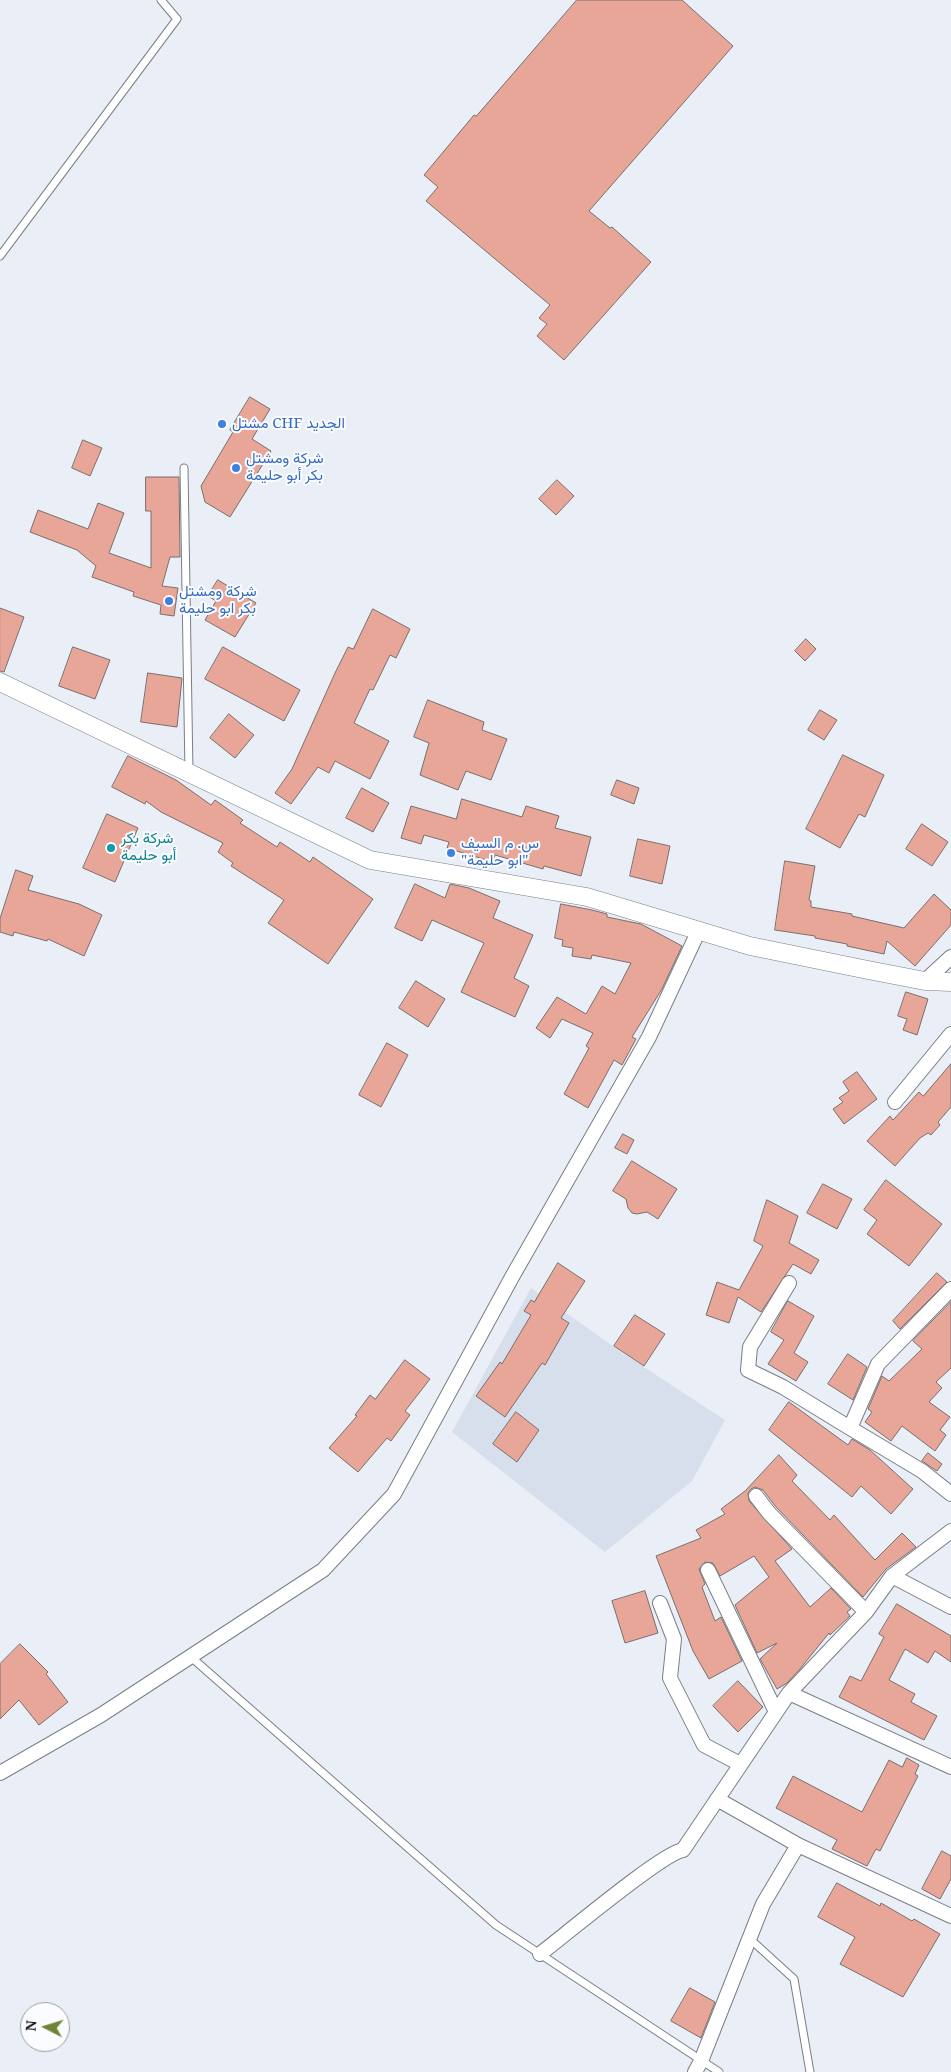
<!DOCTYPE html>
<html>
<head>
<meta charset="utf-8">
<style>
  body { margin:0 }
  #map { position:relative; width:951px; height:2072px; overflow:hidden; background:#eaeef6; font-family:"Noto Serif",serif }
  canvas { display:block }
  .north { position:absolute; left:20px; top:2002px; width:50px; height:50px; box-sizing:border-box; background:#fafcff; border:1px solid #9c9da0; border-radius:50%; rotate:275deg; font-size:14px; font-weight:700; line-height:20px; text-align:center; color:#0e0f12 }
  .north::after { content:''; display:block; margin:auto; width:18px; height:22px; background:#718536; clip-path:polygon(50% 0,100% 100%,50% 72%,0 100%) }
</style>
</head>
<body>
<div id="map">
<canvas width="951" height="2072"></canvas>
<div class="north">N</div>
</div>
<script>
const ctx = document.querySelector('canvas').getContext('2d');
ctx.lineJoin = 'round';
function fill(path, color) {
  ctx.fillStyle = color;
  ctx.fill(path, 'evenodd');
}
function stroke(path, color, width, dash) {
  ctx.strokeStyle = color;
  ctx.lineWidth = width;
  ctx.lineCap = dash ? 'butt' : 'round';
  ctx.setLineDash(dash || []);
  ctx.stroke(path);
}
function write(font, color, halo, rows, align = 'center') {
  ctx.font = font + ' "Noto Serif",Vazirmatn,serif';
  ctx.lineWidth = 4;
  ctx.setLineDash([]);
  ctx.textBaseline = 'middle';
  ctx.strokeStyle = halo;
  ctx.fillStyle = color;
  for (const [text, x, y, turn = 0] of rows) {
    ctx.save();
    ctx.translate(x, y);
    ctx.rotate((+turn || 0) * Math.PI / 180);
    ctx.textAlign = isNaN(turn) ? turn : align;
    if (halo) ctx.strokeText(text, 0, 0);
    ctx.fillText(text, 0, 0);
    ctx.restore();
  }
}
fill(new Path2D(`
  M531,1288L624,1354L725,1420L692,1481L605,1552L452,1432Z`), '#d7deec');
const building = new Path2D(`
  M577,0H682L733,46L589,211L610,228L612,227L651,262L564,360L537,336L547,324L539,318L550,305L426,201L438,187L424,175L474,115L476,116Z
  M250,397L270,409L252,439L271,451L230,517L205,502L201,486L233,432L230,430Z
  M83,440L102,448L90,476L72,468Z
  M146,477H179L180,557H170L162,586L178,588L174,616L160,614L161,605L133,596L134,592L92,577L96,566L77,550L30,532L38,510L88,529L98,503L124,513L109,553L151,568V511H146Z
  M557,480L574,496L556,515L539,499Z
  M218,580L256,603L235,637L205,620L216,601L208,596Z
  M0,608L24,617L4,672L0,671Z
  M373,609L410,629L396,658L390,655L373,690L370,689L354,723L389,741L370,779L335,761L329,773L318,767L291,804L275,793L292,769L335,673L348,647L353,649Z
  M806,639L816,649L805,661L795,651Z
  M73,647L110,660L95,699L59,686Z
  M223,647L300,690L284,721L205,679Z
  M148,673L182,678L177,727L141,722Z
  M428,700L484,722L482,730L507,739L491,780L466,771L458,790L420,775L429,743L414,737Z
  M820,710L837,720L824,740L808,730Z
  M229,714L254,735L235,758L210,738Z
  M843,755L884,775L865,817L859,814L840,848L806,829Z
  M128,756L176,780L211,805L215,800L243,820L240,823L277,847L280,842L310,862L313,857L373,899L328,964L268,923L284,900L231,866L233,863L218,852L223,843L161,812L146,801L145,804L112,787Z
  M617,780L639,788L634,804L611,795Z
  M362,788L389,803L373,832L346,818Z
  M462,799L522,817L526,806L559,816L555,828L591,837L581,876L544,866L543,869L495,855L493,862L447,848L449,842L424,835L421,844L401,838L411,806L456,819Z
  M107,814L138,828L115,882L83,868Z
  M922,824L948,842L932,866L906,849Z
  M638,839L670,846L662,884L630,876Z
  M785,861L815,866L809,900L811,901V907L852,914V916L904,928L934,894L951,910V925L915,966L887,941L884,954L847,946V944L815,938V936L775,930Z
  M16,870L33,876L28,890L79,904L102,915L84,956L48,939L47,941L14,932L13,936L0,932V919Z
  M415,884L445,898L450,884L469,888L500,901L493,918L533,935L514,978L529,986L515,1017L461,992L484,943L432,920L422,941L395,928Z
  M561,904L592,910L607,914V917L641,924L682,946L662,989L632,1037L636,1039L622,1065L614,1060L588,1108L564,1094L589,1048L586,1046L593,1033L562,1019L550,1038L536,1028L557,997L586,1014L602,986L615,994L631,963L592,955L591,959L572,956L573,948L562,946L563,940L555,938Z
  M416,981L445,999L428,1027L399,1008Z
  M906,992L928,999L917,1035L903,1030L907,1019L898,1016Z
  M387,1043L408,1055L381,1107L359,1095Z
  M951,1064V1107L938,1122L940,1125L931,1135L928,1133L920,1138L895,1166L867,1141L890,1116L893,1120L919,1092L923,1096Z
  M857,1072L877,1099L844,1124L833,1109L843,1102L839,1098L849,1091L843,1082Z
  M623,1134L634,1140L627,1154L615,1148Z
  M632,1161L677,1189L658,1219L647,1212L637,1214L632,1213L628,1208L626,1199L613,1191Z
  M886,1180L942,1224L909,1266L867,1234L877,1220L864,1210Z
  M823,1184L852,1199L837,1229L807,1213Z
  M767,1200L798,1216L789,1243L819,1260L811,1274L793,1264L761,1312L738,1297L729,1323L706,1315L717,1282L739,1290L763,1246L754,1241Z
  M558,1263L585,1281L561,1318L569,1323L545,1365L542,1363L505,1417L476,1396L500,1362L502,1364L531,1315L524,1311L531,1300L534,1302Z
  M937,1273L947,1282L900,1329L893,1321Z
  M788,1301L814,1316L794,1353L808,1362L796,1381L768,1364L784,1340L771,1332Z
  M951,1302V1368L936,1382L942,1388L929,1402L950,1417L940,1430L946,1435L935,1451L902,1426L891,1441L865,1422L872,1412L868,1409L882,1376L889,1381L922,1349L913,1341Z
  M635,1315L665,1334L644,1366L614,1346Z
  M848,1354L867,1367L853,1400L828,1384Z
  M405,1360L430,1379L405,1411L410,1415L391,1441L387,1438L358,1472L329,1448L357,1416L355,1415L370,1395L375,1399Z
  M789,1402L848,1445L852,1439L870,1450L913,1489L891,1514L861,1486L852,1497L769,1430Z
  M516,1412L539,1430L517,1462L493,1444Z
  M928,1453L942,1464L937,1471L922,1461Z
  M779,1455L797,1475L792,1481L830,1520L834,1515L875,1560L902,1533L916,1547L886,1569L863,1597L776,1507L763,1490L755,1487L751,1489L748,1493L749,1501L792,1549L775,1561L810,1607L831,1588L851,1609L847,1612L850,1616L830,1635L829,1633L800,1669L787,1683L777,1689L760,1659L777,1643L757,1653L735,1605L769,1577L754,1556L720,1576L713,1563L705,1562L699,1569L705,1584L702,1587L715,1621L721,1617L742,1661L709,1679L693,1651L656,1556L701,1538L696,1530L725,1514L721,1509L745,1491Z
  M645,1591L658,1633L625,1643L612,1601Z
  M897,1604L951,1636V1662L935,1651L928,1663L905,1649L889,1680L915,1694L911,1702L937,1716L924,1740L839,1697L850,1676L861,1681L884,1637L879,1634Z
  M20,1644L48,1672L46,1674L68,1702L39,1725L19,1700L0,1719V1664Z
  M738,1681L763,1707L738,1732L713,1706Z
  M907,1758L919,1765L915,1774L918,1776L880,1851L876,1849L867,1866L832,1849L837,1840L776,1808L793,1776L862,1812L889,1760L902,1767Z
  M942,1851L951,1856V1879L940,1899L922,1889Z
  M837,1883L880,1906L881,1903L912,1921L914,1919L940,1934L903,1997L840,1964L855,1937L818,1917Z
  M690,1988L715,2002L701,2038L671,2021Z`);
fill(building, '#e8a699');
stroke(building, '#786f6d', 1);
const service = new Path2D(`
  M0,256L177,19L161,0
  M184,468L189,773
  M191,1657L496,1925L719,2072
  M749,1938L794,1979L810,2072`);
const minor = new Path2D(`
  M925,981L951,957
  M895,1102L951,1034
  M789,1283L750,1347L748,1370L783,1387L850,1428
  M951,1289L878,1364L850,1428L922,1471L951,1494
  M756,1496L769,1513L866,1612
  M708,1570L776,1712
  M892,1576L951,1607
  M660,1603L674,1639L670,1678L704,1745L740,1764
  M789,1693L951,1767
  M0,1773L101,1715L323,1570L394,1494L512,1277L649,1037L699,930
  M717,1799L798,1845
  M540,1954C564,1936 662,1853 683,1850L789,1693L866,1612L892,1576L951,1531
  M695,2072L701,2061L763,1904L798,1845L951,1916`);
const tertiary = new Path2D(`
  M0,682L370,860L587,897L750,946L868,970L925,981L951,982`);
stroke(service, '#7a7e85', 9);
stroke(minor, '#7a7e85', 16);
stroke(tertiary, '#7a7e85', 19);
stroke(service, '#fff', 7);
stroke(minor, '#fff', 14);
stroke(tertiary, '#fff', 18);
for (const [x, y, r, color] of [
  [222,424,5,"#3f7fe0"],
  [236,468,5,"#3f7fe0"],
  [169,601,5,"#3f7fe0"],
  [111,848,5,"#0f9aa8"],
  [451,853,5,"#3f7fe0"]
]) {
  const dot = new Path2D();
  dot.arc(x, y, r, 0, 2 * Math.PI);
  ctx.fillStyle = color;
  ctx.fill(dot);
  stroke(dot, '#fafcff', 2);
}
write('15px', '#366cbe', '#fafcff', [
  ["مشتل CHF الجديد",232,424],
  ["شركة ومشتل",246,459],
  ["بكر أبو حليمة",246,476],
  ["شركة ومشتل",179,592],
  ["بكر ابو حليمة",179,609],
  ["س. م السيف",461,844],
  ["\"ابو حليمة\"",461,861]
], 'left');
write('15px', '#0d838f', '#fafcff', [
  ["شركة بكر",121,839],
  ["أبو حليمة",121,856]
], 'left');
</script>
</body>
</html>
